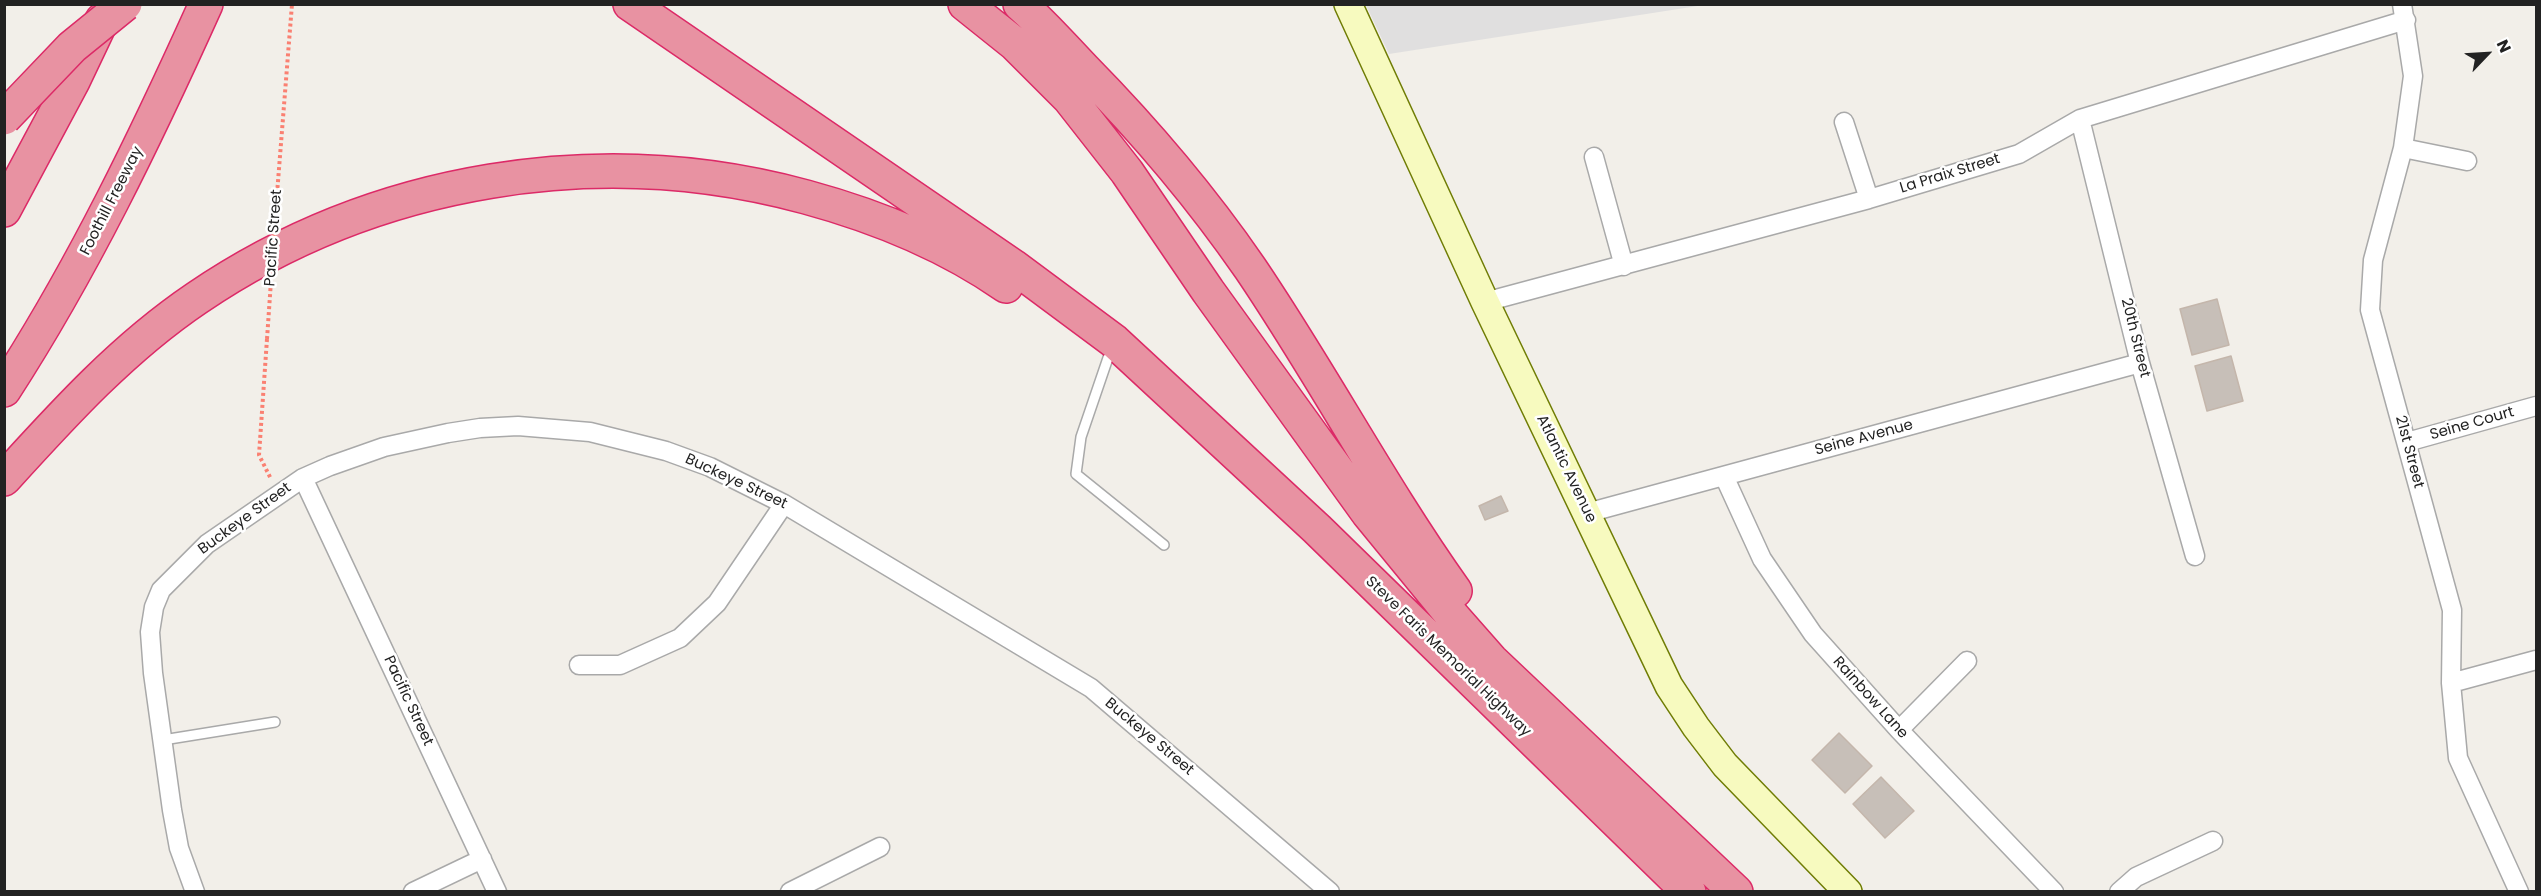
<!DOCTYPE html>
<html>
<head>
<meta charset="utf-8">
<style>
  body { margin:0 }
  #map { position:relative; width:2541px; height:896px; overflow:hidden; background:#f2efe9; font-family:Poppins,sans-serif }
  canvas { display:block }
  .frame { position:absolute; inset:0; border:6px solid #222; pointer-events:none }
  .north { position:absolute; left:2457px; top:24px; width:60px; height:60px; -webkit-text-stroke:4px #fff; paint-order:stroke; rotate:65deg; font-size:16px; font-weight:700; line-height:24px; text-align:center; color:#222 }
  .north::after { content:''; display:block; margin:auto; width:21px; height:27px; background:#222; clip-path:polygon(50% 0,100% 100%,50% 72%,0 100%) }
</style>
</head>
<body>
<div id="map">
<canvas width="2541" height="896"></canvas>
<div class="frame"></div>
<div class="north">N</div>
</div>
<script>
const ctx = document.querySelector('canvas').getContext('2d');
ctx.lineJoin = 'round';
function fill(path, color) {
  ctx.fillStyle = color;
  ctx.fill(path, 'evenodd');
}
function stroke(path, color, width, dash) {
  ctx.strokeStyle = color;
  ctx.lineWidth = width;
  ctx.lineCap = dash ? 'butt' : 'round';
  ctx.setLineDash(dash || []);
  ctx.stroke(path);
}
function write(font, color, halo, rows, align = 'center') {
  ctx.font = font + ' Poppins,sans-serif';
  ctx.lineWidth = 5;
  ctx.setLineDash([]);
  ctx.textBaseline = 'middle';
  ctx.strokeStyle = halo;
  ctx.fillStyle = color;
  for (const [text, x, y, turn = 0] of rows) {
    ctx.save();
    ctx.translate(x, y);
    ctx.rotate((+turn || 0) * Math.PI / 180);
    ctx.textAlign = isNaN(turn) ? turn : align;
    if (halo) ctx.strokeText(text, 0, 0);
    ctx.fillText(text, 0, 0);
    ctx.restore();
  }
}
fill(new Path2D(`
  M1366,5H1704L1389,54Z`), '#e0dfdf');
const building = new Path2D(`
  M2217,299L2229,345L2192,355L2180,309Z
  M2231,356L2243,401L2207,411L2195,366Z
  M1501,496L1508,511L1485,520L1479,506Z
  M1839,733L1872,766L1845,793L1812,760Z
  M1881,777L1914,811L1885,838L1853,804Z`);
fill(building, '#c7bfb8');
stroke(building, '#c4b6ab', 1.5);
const lane = new Path2D(`
  M1115,349L1108,358L1081,437L1076,474L1164,545
  M163,740L275,722`);
const street = new Path2D(`
  M2402,4L2413,76L2403,148L2373,260L2370,310L2452,610L2451,683L2458,758L2519,892
  M2080,119L2140,363L2195,556
  M1844,122L1869,199
  M2403,148L2467,161
  M1594,157L1624,266
  M1485,302L1869,199L2019,154L2080,119L2406,20
  M2407,442L2536,406
  M1724,476L1762,559L1813,634L1899,730L2054,892
  M303,478L497,892
  M1587,513L2140,363
  M579,665H620L680,638L717,603L784,504
  M2451,683L2536,660
  M1899,730L1967,661
  M195,892L179,848L172,810L153,673L150,632L154,607L161,590L207,544L303,478L330,466L384,447L448,433L480,428L518,426L590,432L666,451L710,467L784,504L1091,688L1330,892
  M413,892L482,859
  M790,892L880,847
  M2119,892L2136,877L2213,841`);
const secondary = new Path2D(`
  M1348,4L1485,302L1669,686L1696,727L1725,765L1848,892`);
const highway = new Path2D(`
  M630,4L1013,266L1114,341L1317,529L1689,892
  M965,4L1015,44L1069,98L1127,172L1208,291L1368,513L1454,618L1491,660L1736,892
  M1020,4C1043,24 1063,47 1084,69C1144,130 1201,197 1250,268C1322,374 1381,487 1455,591
  M4,210L73,81L102,20
  M4,390C83,268 146,137 206,4
  M4,479C64,413 123,348 197,298C375,177 600,141 806,197C876,216 947,245 1006,286`);
stroke(lane, '#a9a9a9', 12);
stroke(street, '#a9a9a9', 21);
stroke(secondary, '#707d05', 30);
stroke(highway, '#dc2a67', 36);
stroke(new Path2D(`
  M277,194L292,4
  M267,339L259,455L271,479`), '#fa8072', 4, [3, 3]);
stroke(lane, '#fff', 9);
stroke(street, '#fff', 18);
stroke(secondary, '#f7fabf', 27);
stroke(highway, '#e892a2', 33);
const highwayBridge = new Path2D(`
  M4,118L72,47L125,4`);
stroke(highwayBridge, '#dc2a67', 36, []);
stroke(new Path2D(`
  M267,339L277,194`), '#fa8072', 4, [3, 3]);
stroke(highwayBridge, '#e892a2', 33);
write('15px', '#222', '#fff', [
  ["La Praix Street",1950,174,-17],
  ["Foothill Freeway",112,201,-63],
  ["Pacific Street",274,238,-86],
  ["20th Street",2135,338,76],
  ["Seine Court",2472,424,-16],
  ["Seine Avenue",1864,438,-15],
  ["21st Street",2409,452,75],
  ["Atlantic Avenue",1566,469,64],
  ["Buckeye Street",736,482,25],
  ["Buckeye Street",245,519,-36],
  ["Steve Faris Memorial Highway",1448,657,44],
  ["Rainbow Lane",1870,698,48],
  ["Pacific Street",408,701,65],
  ["Buckeye Street",1149,737,40]
]);
</script>
</body>
</html>
